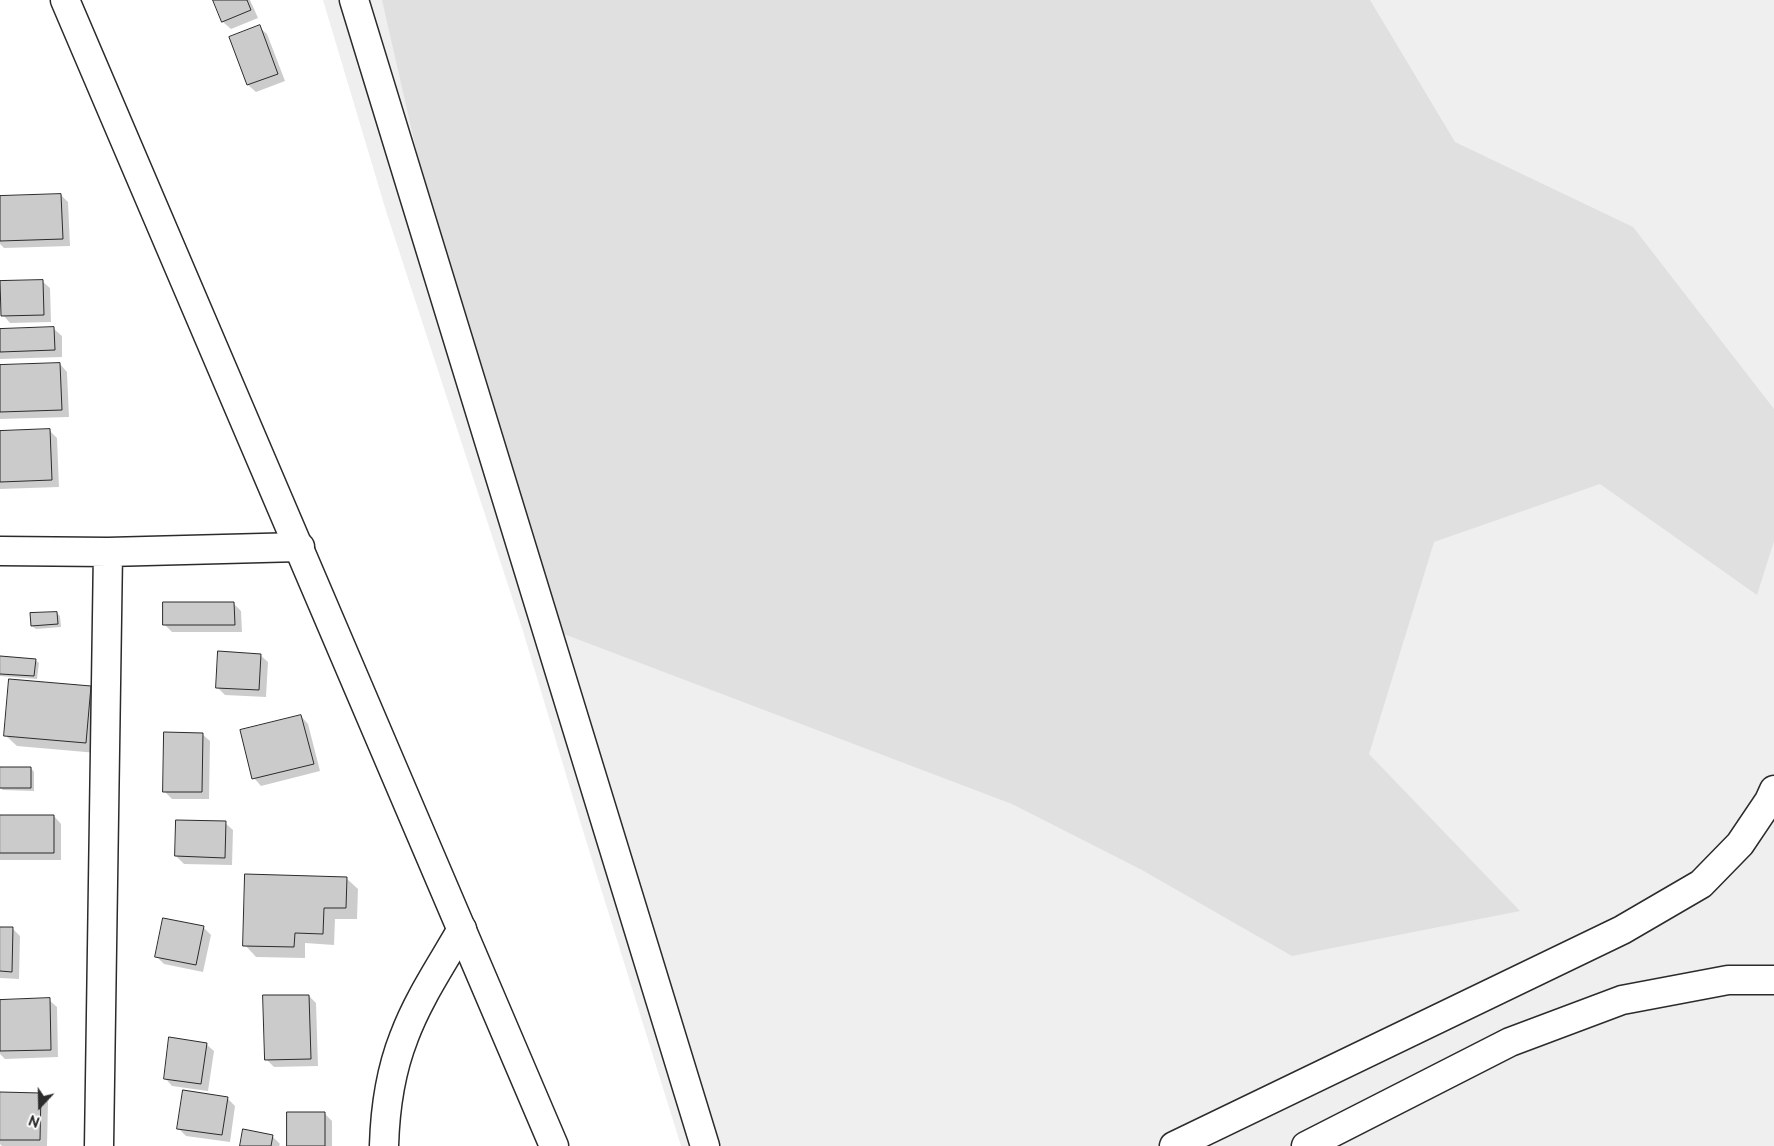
<!DOCTYPE html>
<html>
<head>
<meta charset="utf-8">
<style>
  body { margin:0 }
  #map { position:relative; width:1774px; height:1146px; overflow:hidden; background:#fff; font-family:"Balsamiq Sans",sans-serif }
  canvas { display:block }
  .north { position:absolute; left:15px; top:1081px; width:50px; height:50px; -webkit-text-stroke:4px #fff; paint-order:stroke; rotate:201deg; font-size:14px; font-weight:700; line-height:20px; text-align:center; color:#2b2b2b }
  .north::after { content:''; display:block; margin:auto; width:18px; height:22px; background:#2b2b2b; clip-path:polygon(50% 0,100% 100%,50% 72%,0 100%) }
</style>
</head>
<body>
<div id="map">
<canvas width="1774" height="1146"></canvas>
<div class="north">N</div>
</div>
<script>
const ctx = document.querySelector('canvas').getContext('2d');
ctx.lineJoin = 'round';
function fill(path, color) {
  ctx.fillStyle = color;
  ctx.fill(path, 'evenodd');
}
function stroke(path, color, width, dash) {
  ctx.strokeStyle = color;
  ctx.lineWidth = width;
  ctx.lineCap = dash ? 'butt' : 'round';
  ctx.setLineDash(dash || []);
  ctx.stroke(path);
}
fill(new Path2D(`
  M323,0H1774V1146H681L580,821L522,628L386,211Z`), '#efefef');
fill(new Path2D(`
  M382,0H1370L1455,142L1633,227L1774,409V541L1757,595L1600,484L1434,542L1369,754L1520,911L1292,956L1142,870L1012,804L561,633L446,281Z`), '#e0e0e0');
fill(new Path2D(`
  M214,0H250L258,18L231,29L223,22Z
  M259,27L267,34L285,81L256,92L248,85L230,38Z
  M61,195L68,202L70,246L4,248L0,244V197Z
  M42,281L50,288L51,322L10,323L3,315Z
  M54,329L62,336V357L0,359V330Z
  M60,364L67,372L69,417L0,419V366Z
  M50,431L57,438L59,487L0,489V432Z
  M234,604L241,611L242,632H172L164,624Z
  M57,613L60,616L61,627L36,629L32,626Z
  M260,655L268,662L266,697L225,695L217,687Z
  M0,657L35,660L39,663L37,679L0,676Z
  M90,687L102,699L97,753L17,746L5,735Z
  M301,716L308,724L320,771L261,786L254,778Z
  M202,734L210,741L209,799H172L164,791Z
  M0,768H31L34,772V791L3,790L0,788Z
  M0,816H54L61,824V860H0Z
  M225,823L233,830L232,865L184,864L176,856Z
  M346,878L358,889L357,919H335L334,945L305,943V958L256,957L245,945Z
  M203,927L211,935L203,972L164,964L156,956Z
  M0,928L13,929L20,936L19,979L0,978Z
  M309,996L316,1003L318,1066L274,1067L266,1059Z
  M49,1000L57,1007L58,1057L5,1059L0,1054V1001Z
  M206,1044L214,1051L208,1091L172,1086L165,1078Z
  M0,1093L41,1094L48,1101L47,1146H2L0,1144Z
  M227,1098L235,1106L230,1142L186,1136L178,1128Z
  M324,1113L332,1121V1146H288Z
  M272,1136L280,1144L279,1146H241Z`), '#0003');
const building = new Path2D(`
  M213,0H247L251,10L222,22Z
  M260,25L278,74L247,85L229,37Z
  M61,194L63,239L0,241V196Z
  M43,280L44,315L1,316L0,281Z
  M54,327L55,350L0,352V329Z
  M60,363L62,410L0,412V365Z
  M50,429L52,480L0,482V431Z
  M163,602H234L235,625H163Z
  M57,612L58,624L31,626L30,613Z
  M218,651L261,654L259,690L216,688Z
  M0,656L36,659L34,676L0,674Z
  M9,679L91,686L86,743L4,736Z
  M301,715L314,764L252,779L240,730Z
  M164,732L203,733L202,792H163Z
  M0,767H31V788H0Z
  M0,815H54V853H0Z
  M176,820L226,821L225,858L175,856Z
  M245,874L347,877L346,908H324L323,934L295,933L294,947L243,946Z
  M163,918L204,926L196,965L155,957Z
  M0,927H13L12,972L0,971Z
  M263,995H309L311,1059L265,1060Z
  M50,998L51,1050L0,1051V1000Z
  M169,1037L207,1043L201,1084L164,1079Z
  M183,1090L228,1097L222,1135L177,1129Z
  M0,1092L41,1093L40,1140H0Z
  M287,1112H325V1146H287Z
  M243,1129L273,1135L271,1146H240Z`);
fill(building, '#cbcbcb');
stroke(building, '#2b2b2b', 1);
const minor = new Path2D(`
  M354,0L705,1146
  M0,551L108,552L300,547
  M99,1146L108,552
  M384,1146C385,1110 391,1070 404,1037C418,999 442,964 462,929
  M1174,1146L1622,930L1701,884L1740,844L1769,801L1774,790
  M1306,1146L1510,1042L1622,1000L1728,980H1774`);
const highway = new Path2D(`
  M65,0L554,1146`);
stroke(minor, '#2b2b2b', 31);
stroke(highway, '#2b2b2b', 31);
stroke(minor, '#fff', 28);
stroke(highway, '#fff', 28);
</script>
</body>
</html>
